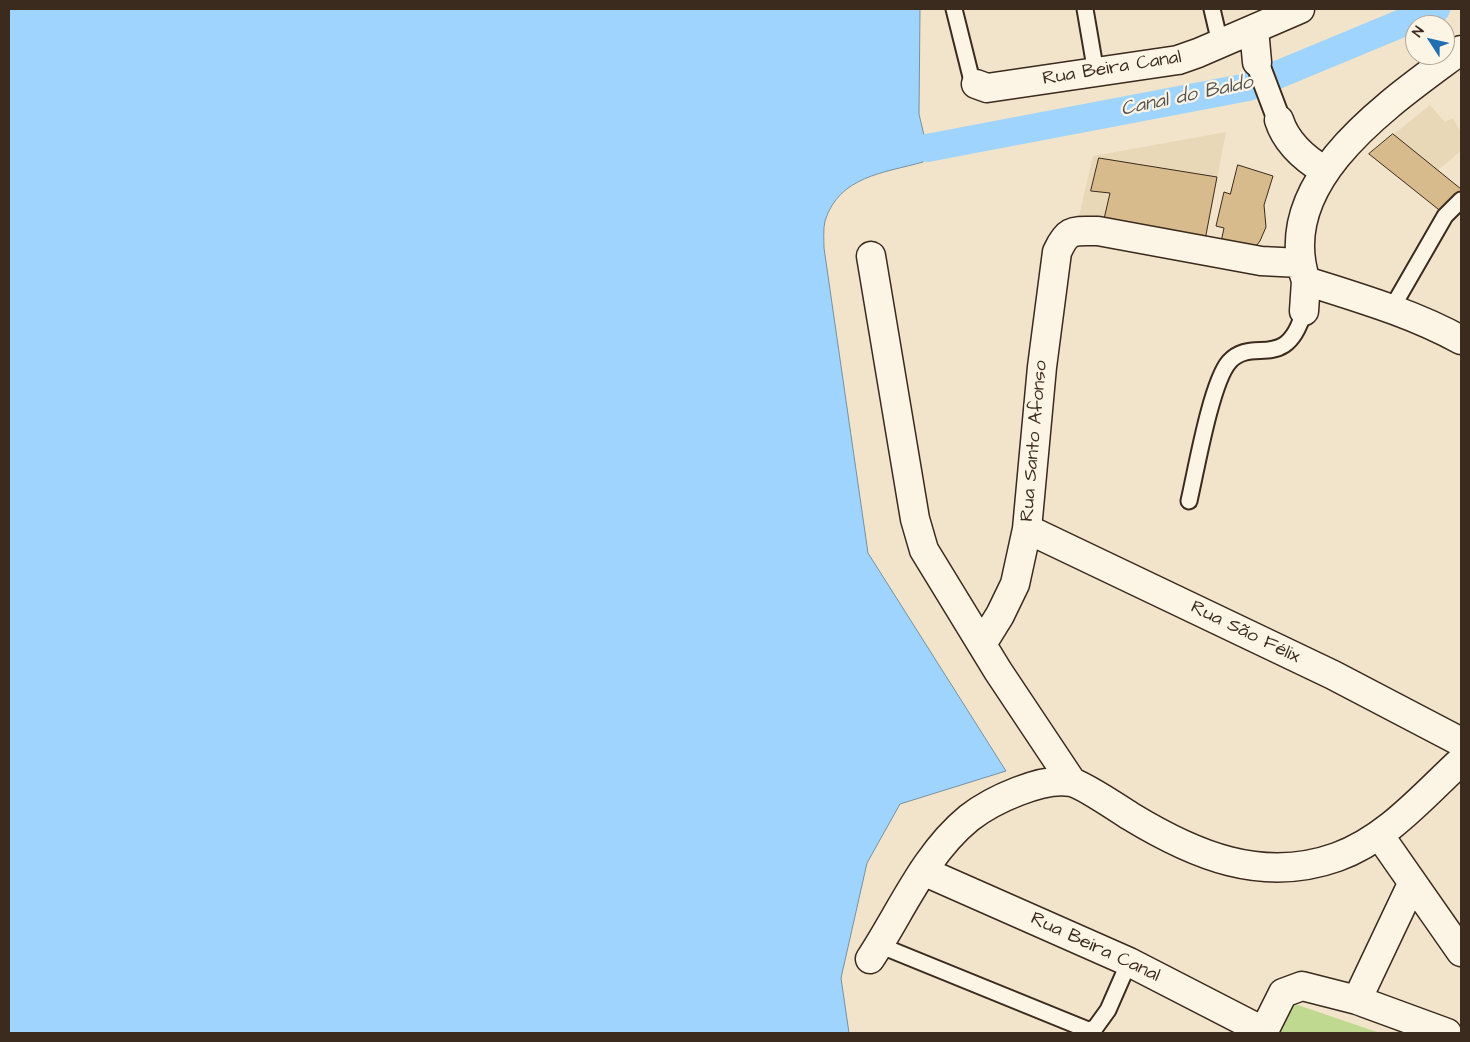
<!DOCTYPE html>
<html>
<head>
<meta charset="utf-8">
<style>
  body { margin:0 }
  #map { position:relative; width:1470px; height:1042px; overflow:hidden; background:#f1e4ca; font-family:"Architects Daughter",sans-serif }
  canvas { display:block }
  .frame { position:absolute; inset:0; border:10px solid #3b2a1e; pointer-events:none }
  .north { position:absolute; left:1405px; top:15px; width:50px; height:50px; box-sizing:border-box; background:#fcf5e5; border:1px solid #afa495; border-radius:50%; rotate:305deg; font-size:14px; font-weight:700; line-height:20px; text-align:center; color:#3b2a1e }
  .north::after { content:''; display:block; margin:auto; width:18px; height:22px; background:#1f6fb2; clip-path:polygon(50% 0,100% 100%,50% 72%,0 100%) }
</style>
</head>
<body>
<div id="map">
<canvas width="1470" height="1042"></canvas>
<div class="frame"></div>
<div class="north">N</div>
</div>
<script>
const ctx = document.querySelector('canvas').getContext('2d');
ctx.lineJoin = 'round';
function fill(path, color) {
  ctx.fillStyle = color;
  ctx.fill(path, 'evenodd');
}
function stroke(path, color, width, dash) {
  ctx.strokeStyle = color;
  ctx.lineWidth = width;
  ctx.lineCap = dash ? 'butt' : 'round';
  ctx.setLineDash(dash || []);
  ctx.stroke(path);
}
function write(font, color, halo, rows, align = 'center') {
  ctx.font = font + ' "Architects Daughter",sans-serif';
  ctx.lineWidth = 4.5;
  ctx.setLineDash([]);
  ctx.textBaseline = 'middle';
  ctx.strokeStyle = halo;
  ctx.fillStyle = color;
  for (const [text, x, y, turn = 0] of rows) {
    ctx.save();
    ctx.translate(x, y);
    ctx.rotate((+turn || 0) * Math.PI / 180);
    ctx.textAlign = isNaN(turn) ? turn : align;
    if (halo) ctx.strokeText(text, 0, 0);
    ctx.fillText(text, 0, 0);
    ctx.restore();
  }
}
fill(new Path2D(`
  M1430,105L1445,122L1453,118L1461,132V151L1438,170L1461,189V195L1443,213L1369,154Z
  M1226,132L1205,242L1079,216L1093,156Z`), '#e9d8b7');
fill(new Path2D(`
  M1286,1001L1380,1033H1275Z`), '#c0d990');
const water = new Path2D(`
  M9,9H920L919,114L927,148L923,162C884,173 839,176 825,221C823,229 824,240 824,248L868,553L1006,771L900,804L867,863L841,978L849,1033H9Z`);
fill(water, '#9ed4fd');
stroke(water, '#7690a4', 1);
stroke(new Path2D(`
  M927,148L1248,87L1436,9`), '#9ed4fd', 28);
const building = new Path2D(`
  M1393,134L1461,189V195L1443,213L1369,154Z
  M1099,158L1217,177L1205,240L1104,219L1110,193L1091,191Z
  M1238,165L1273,176L1264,205L1266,227L1260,241L1253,250L1221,242L1224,228L1216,226L1224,192L1230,194Z`);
fill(building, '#d7bb8c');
stroke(building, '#3b2a1e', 1);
const service = new Path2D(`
  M954,9L971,77L976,84
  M1085,9L1096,73
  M1212,9L1220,43
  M1392,308L1445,216L1461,200
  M1189,501C1196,471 1211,383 1229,362C1253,335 1286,374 1304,311
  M879,945L1088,1030L1095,1028L1108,1010L1129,962`);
const pedestrian = new Path2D(`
  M1257,62L1279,120`);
const minor = new Path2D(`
  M1254,29L1257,62
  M1461,50C1393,101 1271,180 1306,281C1359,298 1412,313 1461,340
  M976,84L987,88L1178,60L1198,53L1300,9
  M1279,120C1286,142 1305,159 1325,171
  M871,256L915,519L924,550L998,671L1072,782
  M1304,311L1306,281
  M1027,529L1333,675L1461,742
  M982,644L1000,615L1015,584L1027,529L1042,367L1057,252C1068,228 1073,231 1098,231L1261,261L1300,263
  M1380,836L1461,952
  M923,871L1129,962L1263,1031
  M870,959C901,912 924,855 969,818C992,800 1042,777 1071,782C1082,784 1119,809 1130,816C1194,855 1262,884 1337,857C1387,839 1423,796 1461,761
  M1357,1000L1412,884
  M1263,1033L1283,993L1302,986L1357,1000L1447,1033`);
stroke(service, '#3b2a1e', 19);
stroke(pedestrian, '#3b2a1e', 26);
stroke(minor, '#3b2a1e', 31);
stroke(service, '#fcf5e5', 15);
stroke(pedestrian, '#fcf5e5', 22);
stroke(minor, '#fcf5e5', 28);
write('19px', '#3b2a1e', '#fcf5e5', [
  ["Rua Beira Canal",1112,69,-9],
  ["Rua Santo Afonso",1035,441,-85],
  ["Rua São Félix",1245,633,26],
  ["Rua Beira Canal",1095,948,25]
]);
write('italic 20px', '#545456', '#fcf5e5', [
  ["Canal do Baldo",1187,97,-12]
]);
</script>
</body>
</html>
